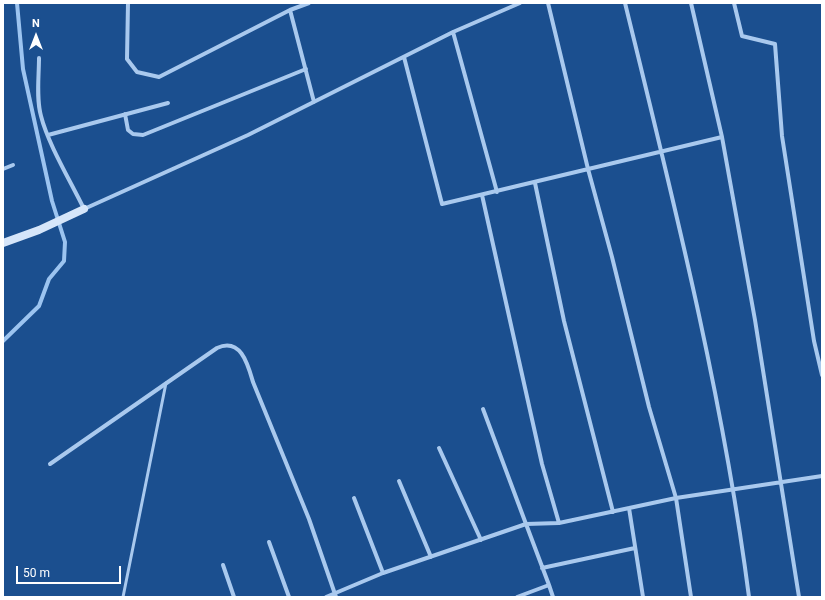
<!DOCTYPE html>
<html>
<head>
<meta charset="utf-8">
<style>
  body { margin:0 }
  #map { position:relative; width:825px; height:600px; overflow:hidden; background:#1b4f8f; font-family:Roboto,sans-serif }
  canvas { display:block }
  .frame { position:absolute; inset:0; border:4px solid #fff; pointer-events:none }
  .north { position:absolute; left:16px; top:16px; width:40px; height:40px; -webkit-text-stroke:3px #1b4f8f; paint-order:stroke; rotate:0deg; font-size:11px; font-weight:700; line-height:16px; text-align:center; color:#fff }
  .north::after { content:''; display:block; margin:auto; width:14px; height:18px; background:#fff; clip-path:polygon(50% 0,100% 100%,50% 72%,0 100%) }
  .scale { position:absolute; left:16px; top:566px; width:105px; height:18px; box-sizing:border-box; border:2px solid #fff; border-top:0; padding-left:5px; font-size:12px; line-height:14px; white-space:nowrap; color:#fff; -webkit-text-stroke:3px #1b4f8f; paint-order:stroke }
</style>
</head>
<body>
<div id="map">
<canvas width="825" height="600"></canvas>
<div class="frame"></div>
<div class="north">N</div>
<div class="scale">50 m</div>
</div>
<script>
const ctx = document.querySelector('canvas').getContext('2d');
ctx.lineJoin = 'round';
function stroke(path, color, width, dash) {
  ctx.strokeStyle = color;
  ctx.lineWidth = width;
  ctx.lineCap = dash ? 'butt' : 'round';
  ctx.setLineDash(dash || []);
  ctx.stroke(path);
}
stroke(new Path2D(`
  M3,341L39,306L49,279L64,261L65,242L52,201L23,69L17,3`), '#9cc4f0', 4);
stroke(new Path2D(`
  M123,597L166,383`), '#a9c9ee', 3);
stroke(new Path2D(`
  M128,3L127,59L137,72L159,77L290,10L309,3
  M548,3L588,169L612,257L649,407L676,498L691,597
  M625,3C673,199 723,396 749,597
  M691,3L722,137L755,320L799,597
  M734,3L742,36L775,44L782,136L814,341L822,375
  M290,10L314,102
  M453,32L497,192
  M404,57L442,204L722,137
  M39,58C39,77 36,98 41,116C48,144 71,182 84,209L248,135L453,32L520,3
  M125,114L128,130L133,134L143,135L306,69
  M48,135L168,103
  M3,169L13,165
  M535,183L564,321L613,512
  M482,195L542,464L559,523
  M439,448L481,540
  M50,464L217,348C241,337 248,365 253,382L309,519L336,597
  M399,481L431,557
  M354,498L383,573
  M629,508L643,597
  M269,542L289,597
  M223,565L234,597
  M542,568L635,548
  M549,585L553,597
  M326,597L383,573L526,524L483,409
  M517,597L549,585L526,524L559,523L676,498L822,476`), '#a9c9ee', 4);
stroke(new Path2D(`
  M3,243L39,230L84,209`), '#d6e6fa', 8);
</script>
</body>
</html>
